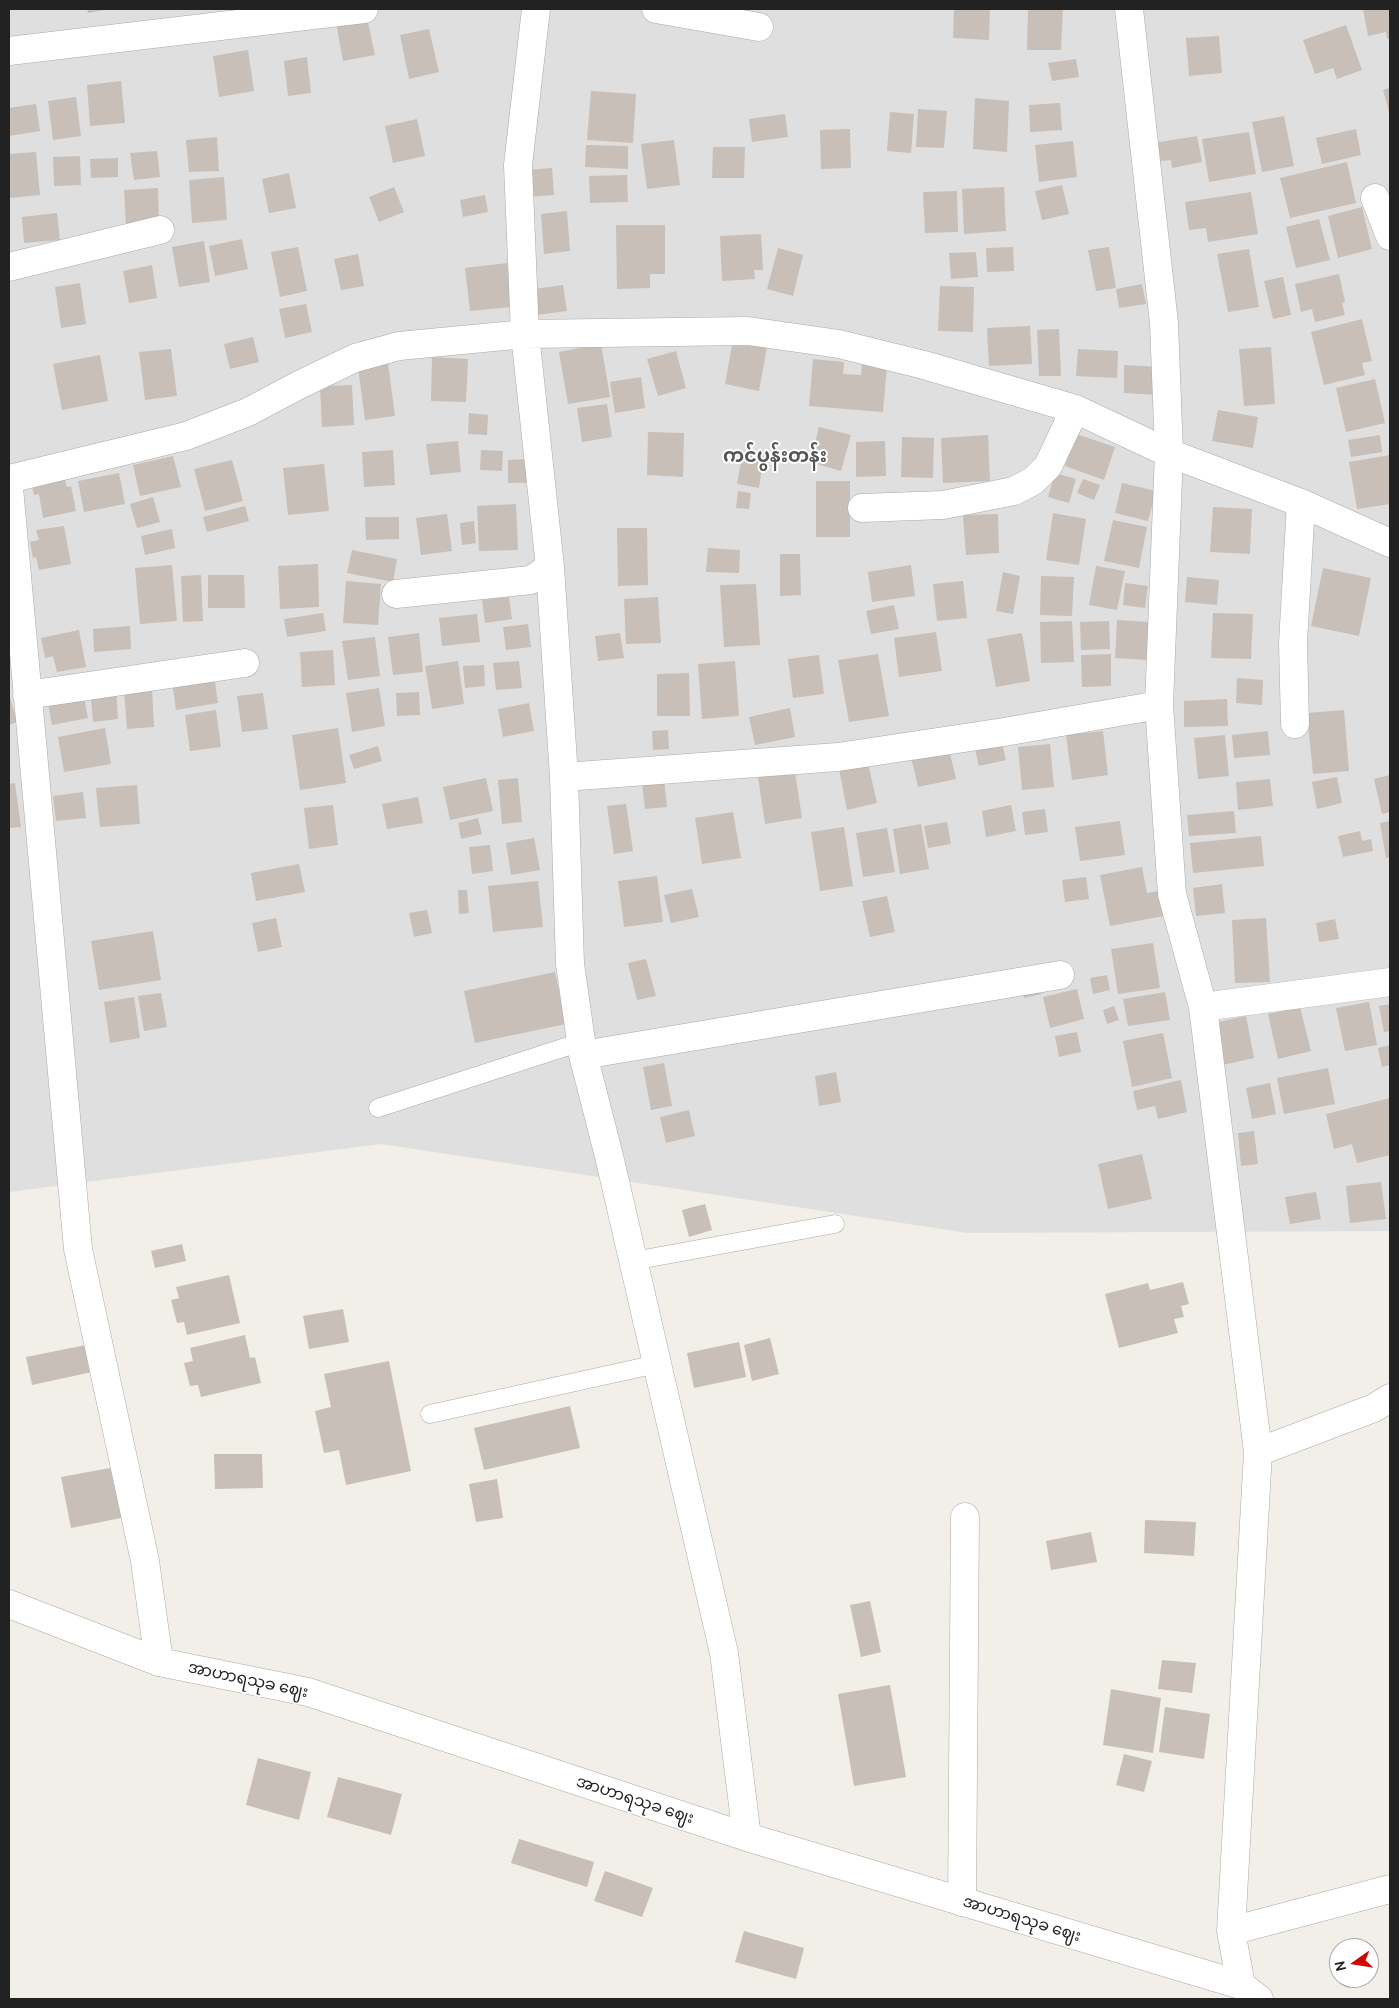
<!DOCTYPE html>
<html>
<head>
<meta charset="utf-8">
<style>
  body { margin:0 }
  #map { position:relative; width:1399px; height:2008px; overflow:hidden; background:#f2efe9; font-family:Cabin,sans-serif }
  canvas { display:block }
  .frame { position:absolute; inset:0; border:10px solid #222; pointer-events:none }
  .north { position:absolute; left:1329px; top:1938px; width:50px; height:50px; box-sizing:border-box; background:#fff; border:1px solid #a7a7a7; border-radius:50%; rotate:257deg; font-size:14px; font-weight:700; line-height:20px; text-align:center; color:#222 }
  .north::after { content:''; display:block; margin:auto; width:18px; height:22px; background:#d40000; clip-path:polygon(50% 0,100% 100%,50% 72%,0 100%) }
</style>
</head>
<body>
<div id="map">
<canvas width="1399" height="2008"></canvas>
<div class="frame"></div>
<div class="north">N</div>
</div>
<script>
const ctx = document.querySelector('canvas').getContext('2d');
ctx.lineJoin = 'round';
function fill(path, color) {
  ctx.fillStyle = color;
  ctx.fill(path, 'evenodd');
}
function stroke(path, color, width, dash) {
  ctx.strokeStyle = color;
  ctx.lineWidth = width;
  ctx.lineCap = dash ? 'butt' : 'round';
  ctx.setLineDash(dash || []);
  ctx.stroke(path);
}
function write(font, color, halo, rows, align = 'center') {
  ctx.font = font + ' Cabin,"Noto Sans Myanmar",sans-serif';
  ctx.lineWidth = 4;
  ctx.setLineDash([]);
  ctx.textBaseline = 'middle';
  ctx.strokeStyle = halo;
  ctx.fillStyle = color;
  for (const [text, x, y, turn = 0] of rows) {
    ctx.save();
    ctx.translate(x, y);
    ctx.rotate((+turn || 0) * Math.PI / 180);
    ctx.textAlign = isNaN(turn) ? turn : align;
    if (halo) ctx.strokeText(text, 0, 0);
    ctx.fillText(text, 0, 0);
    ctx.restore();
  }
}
fill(new Path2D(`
  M9,9H1390V1231L968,1233L381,1144L9,1192Z`), '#e0dfdf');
fill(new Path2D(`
  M87,9H104V10L88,13Z
  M954,9H990L989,40L953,38Z
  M1028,9H1063L1061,50H1027Z
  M1363,9H1390V38L1387,39L1386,32L1368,36Z
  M367,18L375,55L343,61L336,23Z
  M1346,25L1362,70L1337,79L1333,68L1315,74L1303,40Z
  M429,29L439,72L409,79L400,35Z
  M1219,36L1222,73L1189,76L1186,38Z
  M248,50L254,91L219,97L213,56Z
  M307,57L311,93L288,96L284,61Z
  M1076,59L1079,77L1052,81L1048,63Z
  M121,81L125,123L90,126L87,85Z
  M1390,88V116L1383,90Z
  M591,91L636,94L633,143L587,140Z
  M76,97L81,136L53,140L48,101Z
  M975,98L1009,101L1007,152L973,149Z
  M1060,103L1062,130L1030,132L1029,105Z
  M36,104L40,131L9,136V108Z
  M918,109L947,111L944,148L916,147Z
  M890,112L914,114L911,153L887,151Z
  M785,114L788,137L752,142L749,119Z
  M1284,116L1294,166L1262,172L1252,122Z
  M417,119L425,156L393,163L385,126Z
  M850,129L851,168L821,169L820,130Z
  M1356,129L1361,155L1322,164L1316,138Z
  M1249,132L1256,174L1209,182L1202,139Z
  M1197,136L1202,162L1172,168L1171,160L1151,162L1148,144Z
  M217,137L219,171L189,172L186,140Z
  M674,140L680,185L647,189L641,144Z
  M1073,141L1077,177L1039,182L1035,145Z
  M586,145L628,146V169L585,167Z
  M713,147H745L744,178H712Z
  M157,151L160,177L134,180L130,153Z
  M36,152L40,195L9,198V154Z
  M80,156L81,185L54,186L53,157Z
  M118,158V177L91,178L90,159Z
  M1347,162L1356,203L1290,218L1280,178Z
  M552,168L554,195L528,197L527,170Z
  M289,173L296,208L269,213L262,179Z
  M627,175L628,202L590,203L589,176Z
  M224,177L227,220L192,223L189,180Z
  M1062,185L1069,214L1042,220L1035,191Z
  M394,187L404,212L379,222L369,197Z
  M1004,187L1006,231L964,234L962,189Z
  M158,188L159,222L126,224L124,190Z
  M957,191L958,232L925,233L923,192Z
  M1251,192L1258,234L1208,242L1206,228L1189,230L1185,202Z
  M485,195L488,212L463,217L460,200Z
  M1362,207L1372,249L1338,258L1328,216Z
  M567,211L570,251L544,254L541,214Z
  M57,213L60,240L24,243L22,217Z
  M1319,219L1330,260L1296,268L1286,227Z
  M616,225H665V274H650V288L617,289Z
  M761,234L763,270H754L755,279L722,281L720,236Z
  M242,239L248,269L215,276L209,246Z
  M204,241L210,282L179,287L172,247Z
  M298,247L307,291L280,297L271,252Z
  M1013,247L1014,271L987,272L986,248Z
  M1109,247L1116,288L1096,291L1088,250Z
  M778,248L803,255L793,296L767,289Z
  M1249,249L1259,307L1228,312L1217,254Z
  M976,252L978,277L951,279L949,253Z
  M358,254L364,286L341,290L334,259Z
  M507,263L512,307L470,311L465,268Z
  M152,265L157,298L129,303L123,271Z
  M1339,274L1345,302L1342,303L1345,315L1315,322L1312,309L1301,312L1295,284Z
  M1283,277L1291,315L1273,319L1264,281Z
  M80,283L86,324L61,328L55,287Z
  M1142,284L1146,304L1119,308L1116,289Z
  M563,285L567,311L537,315L534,289Z
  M940,286L974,287L973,332L938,331Z
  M306,304L312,332L285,338L279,309Z
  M1362,319L1372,361L1362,363L1365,375L1324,385L1311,332Z
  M1030,326L1032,364L989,366L987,328Z
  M1059,329L1061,376H1039L1037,330Z
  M253,337L259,362L230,369L224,344Z
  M733,340L767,347L759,391L725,384Z
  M601,344L610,397L568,404L559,352Z
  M1271,347L1275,404L1244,406L1239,349Z
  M171,349L177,396L145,400L139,352Z
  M1078,349L1118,351L1117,378L1076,376Z
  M676,351L686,388L658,396L647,359Z
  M100,355L108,401L62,410L53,364Z
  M432,357L468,359L466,402L431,401Z
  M813,359L844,362L843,374L861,375L862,363L887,365L883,412L809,406Z
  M388,363L395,416L365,420L358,367Z
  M1124,365L1161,367L1159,395L1124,393Z
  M641,377L645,408L615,413L610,382Z
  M1375,379L1385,423L1346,432L1336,388Z
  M352,385L354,425L322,427L320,386Z
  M607,404L612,437L582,442L577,408Z
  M1218,410L1258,417L1253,448L1212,441Z
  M469,413L488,415L487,435L468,434Z
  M819,427L851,435L841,471L810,462Z
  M648,432L684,433L683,477L647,475Z
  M1076,434L1115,447L1104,480L1065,466Z
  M988,435L990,481L943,483L941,438Z
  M1380,435L1382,452L1351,457L1348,440Z
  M902,437L934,438L933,478L901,477Z
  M458,441L461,472L430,475L426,444Z
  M885,441L886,476L856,477V442Z
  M393,450L395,485L364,487L362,452Z
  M481,450L503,451L502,471L480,470Z
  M743,451L764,455L759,488L737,484Z
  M1390,455V504L1357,509L1349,462Z
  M173,456L181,487L140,496L133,465Z
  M529,459V483H508V460Z
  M232,460L243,501L205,511L194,469Z
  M324,464L329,511L288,515L283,468Z
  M63,472L67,487L71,486L76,511L43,518L39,494L34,495L30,478Z
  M119,473L125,504L84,512L78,481Z
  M1055,473L1076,479L1069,503L1048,497Z
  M1083,479L1100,485L1094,500L1077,493Z
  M816,481H850V537H816Z
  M1122,483L1156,491L1148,521L1115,513Z
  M738,491L751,493L749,509L736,508Z
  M153,497L160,522L137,528L130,504Z
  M516,504L518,550L479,551L477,506Z
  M245,506L249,521L207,532L203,517Z
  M1213,507L1252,509L1250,554L1210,552Z
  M1053,513L1086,519L1079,565L1046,560Z
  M447,514L452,551L421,555L416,518Z
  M998,514L999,553L966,555L963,515Z
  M365,517H399V539L366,540Z
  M1113,520L1147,527L1139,568L1104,561Z
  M474,521L476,543L462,545L460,523Z
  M64,526L71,564L39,570L36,557L33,558L30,542L39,540L36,530Z
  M617,528H647L648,585L618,586Z
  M172,529L175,548L145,555L141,536Z
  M708,548L740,550L739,573L706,572Z
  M352,550L397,559L393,582L347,573Z
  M780,554H800L801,595L780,596Z
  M318,564L319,607L280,609L278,566Z
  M172,565L177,621L140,624L135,568Z
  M911,565L915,596L872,602L868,572Z
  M1096,566L1125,571L1117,610L1089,605Z
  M1323,568L1371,578L1359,636L1311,626Z
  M1003,572L1020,576L1013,614L996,611Z
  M201,575L203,621L183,622L181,576Z
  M208,575H244L245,608H208Z
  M1041,576L1074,577L1072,616L1040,615Z
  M1187,577L1219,580L1217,605L1185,602Z
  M346,581L381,584L378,625L343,623Z
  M963,581L967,618L937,621L933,584Z
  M1125,583L1148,586L1145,608L1123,605Z
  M756,584L760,645L724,647L720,585Z
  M509,597L512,619L485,623L482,600Z
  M658,597L661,643L626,644L624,599Z
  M894,605L899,629L871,634L866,611Z
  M323,613L326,631L287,637L284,619Z
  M1213,613L1253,614L1251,659L1211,658Z
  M477,614L480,642L442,646L439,618Z
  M1117,620L1150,622L1148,660L1115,658Z
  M1072,621L1074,662L1041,663L1040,622Z
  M1109,621L1110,649L1081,650L1080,622Z
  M528,624L531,647L506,650L503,627Z
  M130,626L131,649L94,652L93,629Z
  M79,630L86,667L57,672L53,656L45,658L41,638Z
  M936,632L942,671L899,677L894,638Z
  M419,633L423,672L393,675L388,637Z
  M620,633L624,658L598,661L595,636Z
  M1022,633L1030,681L996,687L987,639Z
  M375,637L380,676L348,680L342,641Z
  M333,650L335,685L302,687L300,652Z
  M878,654L889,716L849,722L838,660Z
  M1111,654V686L1082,687L1081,655Z
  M819,655L824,694L793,698L788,659Z
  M458,661L464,704L432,709L425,666Z
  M519,661L522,688L496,690L493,663Z
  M735,661L739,716L702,719L698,664Z
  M484,665L485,686L465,688L463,666Z
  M689,673L690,716H657V674Z
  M214,675L218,703L176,710L172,682Z
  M1237,678L1263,680L1262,705L1236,703Z
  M116,687L118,719L93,722L90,689Z
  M152,688L154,727L127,729L124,690Z
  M379,688L385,726L352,732L346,693Z
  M83,692L88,718L52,725L47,698Z
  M419,692L420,715L397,716L396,693Z
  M263,693L268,729L242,732L237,696Z
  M9,694L17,722L9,725Z
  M1227,699L1228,726L1184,727V701Z
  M529,703L534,731L503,737L498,709Z
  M790,708L795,737L755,745L749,717Z
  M216,710L221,747L190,751L185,715Z
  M1344,710L1349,771L1313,774L1307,713Z
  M105,728L111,764L64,772L58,737Z
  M338,728L346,783L300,790L292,735Z
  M668,730L669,749L653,750L652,731Z
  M1103,731L1108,775L1072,780L1066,735Z
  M1268,731L1270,755L1234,758L1232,735Z
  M1225,735L1229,776L1198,779L1194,738Z
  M1001,739L1006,760L979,766L974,745Z
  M1050,744L1054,787L1022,790L1018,747Z
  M378,746L382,761L354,769L349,755Z
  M949,749L956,779L918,787L911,757Z
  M868,763L877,803L847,810L839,769Z
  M795,772L802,818L765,824L758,777Z
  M1390,775V812L1382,814L1374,779Z
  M1337,777L1342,803L1317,809L1312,782Z
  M486,778L493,811L450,820L443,787Z
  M518,778L522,822L502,824L498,780Z
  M664,779L667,807L645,809L642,782Z
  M1270,779L1273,806L1238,810L1236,782Z
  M15,783L21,827L9,828V784Z
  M137,785L140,824L100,827L96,788Z
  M83,792L86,818L56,821L53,796Z
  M418,797L423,823L387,829L382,804Z
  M626,804L633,851L614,854L607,806Z
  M333,805L338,845L309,849L304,808Z
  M1011,805L1016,831L986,837L982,811Z
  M1045,809L1048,832L1025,835L1022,812Z
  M1234,811L1236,833L1189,836L1187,815Z
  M733,812L741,858L702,864L695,818Z
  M478,818L482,834L461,839L458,823Z
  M1120,821L1125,855L1080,861L1075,827Z
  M1390,821V857L1386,858L1380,823Z
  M947,822L951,844L928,848L924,826Z
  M921,824L929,869L900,874L893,829Z
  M844,827L853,886L820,891L811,832Z
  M887,828L895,872L863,877L856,833Z
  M1360,831L1362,841L1371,839L1373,851L1343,857L1338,836Z
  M1261,836L1264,866L1193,873L1190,843Z
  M534,838L540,870L511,875L506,843Z
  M490,845L493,871L472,874L469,847Z
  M299,864L305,892L256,901L251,873Z
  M1142,867L1147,893L1159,891L1164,916L1110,926L1100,875Z
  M657,876L663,922L624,927L618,881Z
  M1086,877L1089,899L1065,902L1062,880Z
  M538,881L543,927L493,932L488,886Z
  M1222,884L1225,913L1196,916L1193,888Z
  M692,889L699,917L671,923L664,895Z
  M458,890H467L469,913L459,914Z
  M887,896L895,932L870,937L862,901Z
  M427,910L432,933L414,937L409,913Z
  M276,918L282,947L258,952L252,923Z
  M1266,918L1270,982L1235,983L1232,920Z
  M1335,919L1339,939L1319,942L1316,923Z
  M153,931L161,980L99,990L91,941Z
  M1153,943L1160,988L1118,994L1111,949Z
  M646,959L656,996L637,1000L628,963Z
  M555,972L566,1024L475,1043L464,991Z
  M1107,975L1110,990L1093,994L1090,978Z
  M1038,980L1041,994L1024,998L1021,984Z
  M1077,989L1084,1019L1050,1028L1043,997Z
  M1165,992L1170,1020L1128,1026L1123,999Z
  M161,993L167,1027L144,1031L138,996Z
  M134,997L140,1038L110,1043L104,1002Z
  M1369,1002L1377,1045L1345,1051L1336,1008Z
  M1390,1004V1031L1384,1032L1379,1006Z
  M1114,1006L1119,1020L1107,1024L1103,1010Z
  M1300,1007L1311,1051L1278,1059L1268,1014Z
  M1246,1016L1254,1058L1218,1066L1209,1024Z
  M1077,1032L1081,1052L1059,1057L1055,1036Z
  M1163,1033L1172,1078L1132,1087L1123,1041Z
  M1390,1045V1065L1382,1067L1378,1048Z
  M664,1063L672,1106L651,1110L643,1067Z
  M1328,1068L1335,1104L1284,1114L1277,1078Z
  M836,1072L841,1102L819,1106L815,1076Z
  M1181,1080L1187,1112L1158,1119L1155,1106L1137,1110L1133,1091Z
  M1270,1083L1276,1114L1252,1119L1246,1088Z
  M1390,1098V1155L1357,1163L1352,1144L1334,1149L1326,1114Z
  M689,1110L695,1136L666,1143L660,1117Z
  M1254,1131L1258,1164L1241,1166L1238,1133Z
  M1142,1154L1152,1199L1108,1209L1098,1164Z
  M1381,1182L1386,1219L1350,1223L1346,1186Z
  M1316,1192L1321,1219L1290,1224L1285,1197Z
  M705,1204L712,1230L689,1237L682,1210Z
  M182,1244L186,1261L155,1268L151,1251Z
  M229,1275L240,1323L187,1335L184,1322L177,1323L171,1300L179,1298L176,1287Z
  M1183,1282L1189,1304L1181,1306L1184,1317L1174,1319L1178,1333L1119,1348L1105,1294L1148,1283L1150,1290Z
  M343,1309L349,1342L309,1349L303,1316Z
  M245,1335L250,1358L255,1357L261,1383L201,1397L198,1385L190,1386L184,1363L193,1361L190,1348Z
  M770,1338L779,1374L752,1381L744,1345Z
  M739,1342L746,1377L694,1388L687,1353Z
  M86,1345L92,1372L32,1385L26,1357Z
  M389,1361L411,1471L346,1485L339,1450L324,1453L315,1411L331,1407L324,1374Z
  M570,1406L580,1448L484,1470L474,1428Z
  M214,1454H262L263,1488L215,1489Z
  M121,1466L131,1516L71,1528L61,1477Z
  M497,1479L503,1518L476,1522L469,1484Z
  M1145,1520L1196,1522L1194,1556L1144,1553Z
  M1091,1532L1097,1562L1051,1570L1046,1541Z
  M870,1601L881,1652L861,1657L850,1605Z
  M1162,1660L1196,1663L1192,1693L1158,1689Z
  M890,1685L906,1777L854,1786L838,1694Z
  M1111,1689L1161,1698L1153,1753L1103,1745Z
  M1165,1707L1210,1714L1204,1759L1159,1752Z
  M1124,1754L1152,1761L1144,1792L1116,1785Z
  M258,1758L311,1772L299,1820L246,1805Z
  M338,1777L402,1794L391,1835L327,1817Z
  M519,1839L594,1862L587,1887L511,1863Z
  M605,1871L653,1888L642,1917L594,1901Z
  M744,1931L804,1948L796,1979L735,1962Z`), '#c7bfb8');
const service = new Path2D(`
  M378,1108L581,1042
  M633,1261L835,1224
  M430,1414L657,1364`);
const minor = new Path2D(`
  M536,9L518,165L525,334L550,567L564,777L570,964L583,1055L609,1156L724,1653L747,1837
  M656,9L759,27
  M1129,9L1164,323L1169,453L1159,705L1172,894L1203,1007L1258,1452L1231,1931L1241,1985
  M9,51L364,9
  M1375,198L1390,236
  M9,267L160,230
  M9,479L186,436L248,412L299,385L355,358L399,346L525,334L748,331L839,344L924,365L1075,409L1169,453L1301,503L1390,543
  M9,488L78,1249L145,1561L159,1662
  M862,508L943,505L1014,491L1033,481L1048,466L1075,409
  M396,594L531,580L550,567
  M27,695L245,663
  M1295,724L1293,643L1301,503
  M564,777L838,757L1004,732L1159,705
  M1203,1007L1390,982
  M583,1055L1060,975
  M1258,1452L1374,1408L1390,1398
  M962,1902L965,1517
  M1231,1931L1390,1889`);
const tertiary = new Path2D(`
  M9,1604L159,1662L308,1692L747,1837L1241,1985L1259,1999`);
stroke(service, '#a9a9a9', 19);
stroke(minor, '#a9a9a9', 29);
stroke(tertiary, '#a9a9a9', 29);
stroke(service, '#fff', 18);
stroke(minor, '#fff', 28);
stroke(tertiary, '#fff', 28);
write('16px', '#222', '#fff', [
  ["အာဟာရသုခ ဈေး",248,1680,12],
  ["အာဟာရသုခ ဈေး",635,1800,18],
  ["အာဟာရသုခ ဈေး",1022,1919,17]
]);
write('bold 19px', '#555', '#fff', [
  ["ကင်ပွန်းတန်း",775,456]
]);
</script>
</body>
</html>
